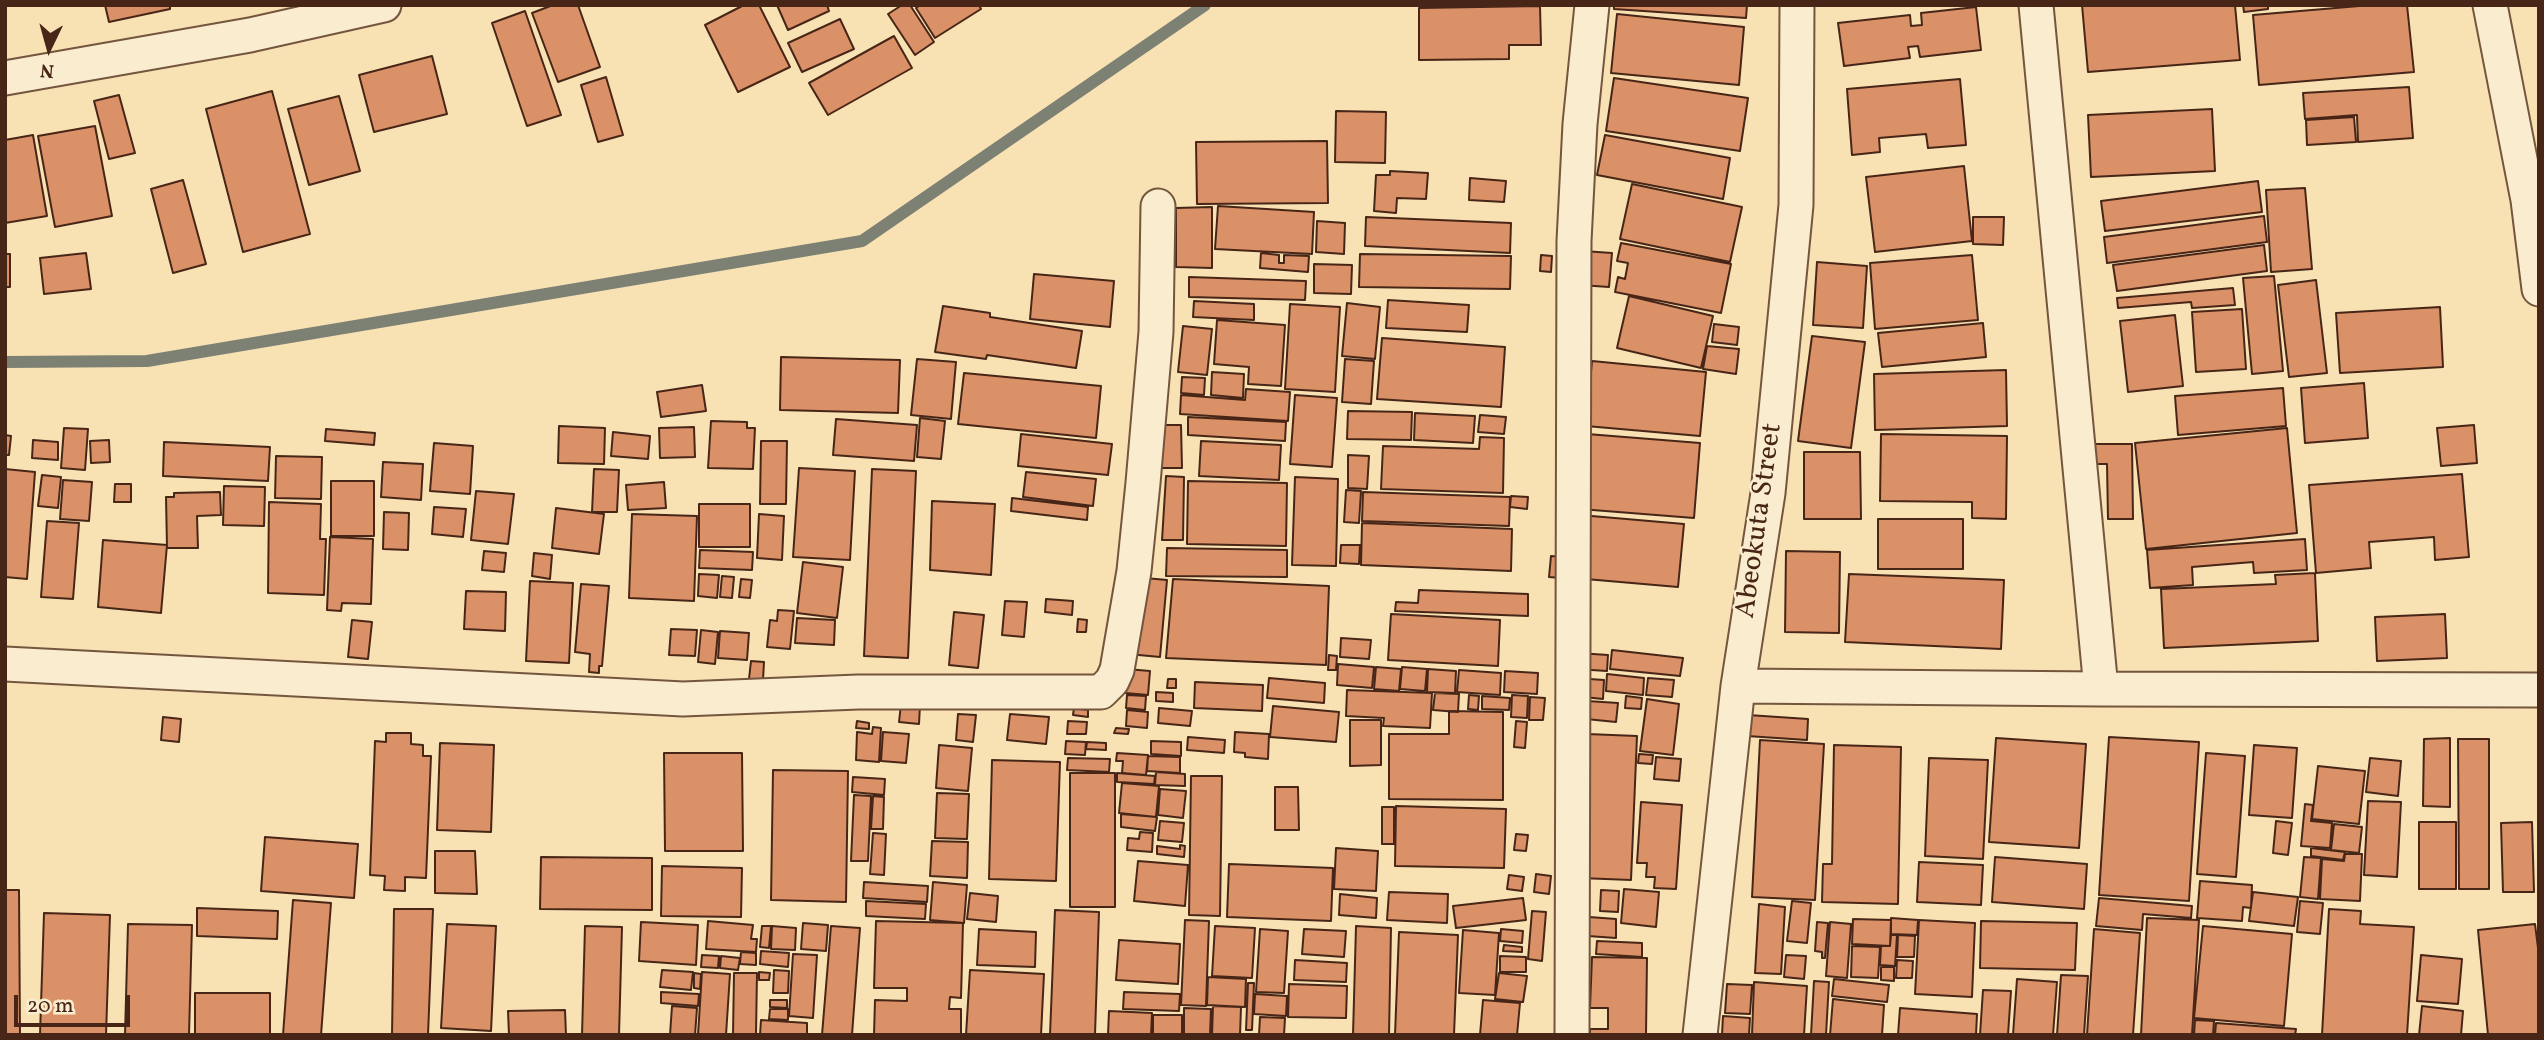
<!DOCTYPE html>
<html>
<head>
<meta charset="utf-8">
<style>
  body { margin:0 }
  #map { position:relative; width:2544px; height:1040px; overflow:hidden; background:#f8e1b3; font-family:Vollkorn,serif }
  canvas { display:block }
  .frame { position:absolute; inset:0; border:7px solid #482617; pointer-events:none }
  .north { position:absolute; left:14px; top:14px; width:70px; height:70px; -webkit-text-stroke:5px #faecce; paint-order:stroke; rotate:185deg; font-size:19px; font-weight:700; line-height:28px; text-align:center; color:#482617 }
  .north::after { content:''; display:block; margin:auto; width:24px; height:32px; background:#482617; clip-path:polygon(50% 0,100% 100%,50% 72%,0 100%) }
  .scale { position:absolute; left:14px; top:995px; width:116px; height:32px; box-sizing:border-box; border:4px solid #482617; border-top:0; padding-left:9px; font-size:21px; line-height:24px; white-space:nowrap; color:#482617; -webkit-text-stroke:5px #faecce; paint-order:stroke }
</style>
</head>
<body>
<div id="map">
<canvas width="2544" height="1040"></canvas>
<div class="frame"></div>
<div class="north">N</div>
<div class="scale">20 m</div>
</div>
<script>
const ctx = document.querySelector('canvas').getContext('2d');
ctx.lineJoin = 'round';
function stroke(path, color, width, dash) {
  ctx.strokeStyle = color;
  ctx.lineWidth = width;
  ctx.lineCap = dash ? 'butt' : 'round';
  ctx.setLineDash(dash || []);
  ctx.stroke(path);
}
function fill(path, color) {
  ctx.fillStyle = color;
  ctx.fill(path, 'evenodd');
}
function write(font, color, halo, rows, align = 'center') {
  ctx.font = font + ' Vollkorn,serif';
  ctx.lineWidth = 5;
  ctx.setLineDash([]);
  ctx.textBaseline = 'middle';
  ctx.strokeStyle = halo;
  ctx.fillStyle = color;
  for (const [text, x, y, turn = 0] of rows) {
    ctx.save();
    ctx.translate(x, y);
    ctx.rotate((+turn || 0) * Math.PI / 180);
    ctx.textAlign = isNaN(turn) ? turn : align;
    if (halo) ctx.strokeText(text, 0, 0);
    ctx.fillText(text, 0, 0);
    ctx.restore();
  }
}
stroke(new Path2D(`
  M5,362L147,361L862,241L1205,5`), '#7c8173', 12);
const building = new Path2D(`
  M105,5H170V9L109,22Z
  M553,5H578L600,67L558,82L532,13Z
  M744,5H759L790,67L738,92L705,25Z
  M777,5H827L829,11L788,30Z
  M902,5H910L934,42L915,55L888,14Z
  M920,5H979L981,9L935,38L916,8Z
  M1614,5H1747L1746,18L1614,9Z
  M2082,5H2235L2240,60L2088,72Z
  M2243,5H2268V9L2244,12Z
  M2371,5H2407L2414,72L2259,85L2253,15Z
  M1540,6L1541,45H1509V59L1419,60V8Z
  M1976,7L1981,50L1920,57L1918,46L1908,47L1910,58L1844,66L1838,23L1910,15L1911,26L1922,25L1921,13Z
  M525,11L561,115L527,126L492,23Z
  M1617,14L1744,27L1739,85L1611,73Z
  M840,19L854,49L802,72L788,43Z
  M894,36L912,68L828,115L809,83Z
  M432,56L447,114L374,132L359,75Z
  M606,77L623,135L598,142L581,85Z
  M1614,78L1748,98L1740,151L1606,131Z
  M1960,79L1966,145L1928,148L1926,134L1879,138L1880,152L1852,155L1847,89Z
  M2409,87L2413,138L2358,142L2357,115L2305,119L2303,93Z
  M272,91L310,234L243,252L206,109Z
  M119,95L135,153L109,159L94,101Z
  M339,96L360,171L309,185L288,109Z
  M2212,109L2215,171L2091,177L2088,115Z
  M1336,111L1386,112L1385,163L1335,162Z
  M2354,117L2356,142L2307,145L2306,120Z
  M95,126L112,216L55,227L38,136Z
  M33,135L47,216L5,223V140Z
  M1605,135L1730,158L1723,199L1597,175Z
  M1327,141L1328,203L1197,204L1196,142Z
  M1964,166L1972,241L1875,252L1866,177Z
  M1390,171L1428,173L1426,199L1397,198L1396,213L1374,211L1376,175H1390Z
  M1470,178L1506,181L1504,202L1469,200Z
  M183,180L206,264L173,273L151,189Z
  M2258,181L2262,212L2105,231L2101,201Z
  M1632,184L1742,207L1730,262L1620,239Z
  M2305,188L2312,269L2271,272L2266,190Z
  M1218,206L1314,212L1312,254L1215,249Z
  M1212,207V268L1176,267V208Z
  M2264,216L2267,242L2107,263L2104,237Z
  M1366,217L1511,223L1510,253L1365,246Z
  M1973,217H2004L2003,245L1973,244Z
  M1317,221L1345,223L1344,254L1316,252Z
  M1621,243L1731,264L1721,313L1615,292L1618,277L1625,279L1628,263L1617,261Z
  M2264,245L2267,271L2117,291L2113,265Z
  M1583,251L1612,253L1609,287L1580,285Z
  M86,253L91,289L44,294L40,258Z
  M1261,253L1279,255V263H1284V255L1309,256L1308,272L1260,268Z
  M5,254H10V287H5Z
  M1360,254L1511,256L1510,289L1359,287Z
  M1541,255L1552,256L1551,272L1540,271Z
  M1972,255L1978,320L1875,329L1870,263Z
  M1817,262L1867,266L1863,328L1813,325Z
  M1314,264L1352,265L1351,294L1314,293Z
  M1034,274L1114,281L1110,327L1030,319Z
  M2274,276L2283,371L2252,374L2243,278Z
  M1189,277L1306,281L1305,300L1189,297Z
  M2316,280L2327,373L2289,377L2278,285Z
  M2233,288L2235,305L2192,308L2191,302L2118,308L2117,298Z
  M1629,296L1713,316L1701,368L1617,348Z
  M1388,300L1469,305L1467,332L1386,328Z
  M1194,301L1254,304V320L1193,317Z
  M1347,303L1380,307L1375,359L1342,356Z
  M1290,304L1340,307L1335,392L1285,389Z
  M943,306L990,313V317L1082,331L1076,368L987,355L986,359L935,352Z
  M2440,307L2443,367L2340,373L2336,313Z
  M2242,309L2246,369L2196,372L2192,312Z
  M2175,315L2183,386L2128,392L2120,321Z
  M1217,320L1285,325L1281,386L1248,384L1249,367L1214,364Z
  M1983,323L1986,357L1882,367L1878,333Z
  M1714,324L1739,327L1737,345L1712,342Z
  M1183,326L1212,329L1207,375L1178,372Z
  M1812,336L1865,342L1851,448L1798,441Z
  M1382,338L1505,347L1501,407L1377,399Z
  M1707,346L1739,349L1736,374L1703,369Z
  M781,357L900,360L898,413L780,410Z
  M917,359L956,362L951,419L911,415Z
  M1345,359L1374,361L1371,404L1342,402Z
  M1592,361L1706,372L1700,436L1586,426Z
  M2006,370L2007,426L1875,430L1874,374Z
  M1212,372L1244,374L1243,398L1211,395Z
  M964,373L1101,386L1096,438L958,424Z
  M1182,377L1205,378L1204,395L1181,393Z
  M2364,383L2368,438L2305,443L2301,388Z
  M702,385L706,411L661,417L657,392Z
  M2283,388L2286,426L2178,435L2175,396Z
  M1246,389L1290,392L1288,421L1180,414L1181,395L1245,400Z
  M1295,395L1337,398L1332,467L1290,464Z
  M1348,411L1412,412L1411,440L1347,439Z
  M1415,413L1475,416L1473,443L1414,440Z
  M1480,415L1506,417L1504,434L1478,432Z
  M1188,417L1286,422L1285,441L1188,435Z
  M920,418L945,421L941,459L917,457Z
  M836,419L917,425L914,461L833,455Z
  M711,421L747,422V428H755L753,469L708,468Z
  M1160,425H1181L1182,468H1161Z
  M2474,425L2477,463L2441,466L2437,428Z
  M559,426L605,428L604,464L558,463Z
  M694,427L695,457L660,458L659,428Z
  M64,428L88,429L85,470L61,468Z
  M2287,428L2297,533L2146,549L2135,443Z
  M326,429L375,433L374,445L325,441Z
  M613,432L650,436L648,459L611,456Z
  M1021,434L1112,444L1108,475L1018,466Z
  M1587,434L1700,443L1694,518L1580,509Z
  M1881,434L2007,436L2006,519L1972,518V502L1880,501Z
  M5,435L11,436L9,455H5Z
  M1480,437L1504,438L1503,493L1381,489L1383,446L1479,449Z
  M33,440L58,442V460L32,458Z
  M109,440L110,462L91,463L90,441Z
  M761,441H787L786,504H760Z
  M1201,441L1281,445L1279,480L1199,476Z
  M164,442L270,447L268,481L163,476Z
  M434,443L473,446L470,494L430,491Z
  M2092,444H2132L2133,519H2108L2107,464H2092Z
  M1804,452H1860L1861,519H1804Z
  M1348,455L1369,456L1367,489L1348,488Z
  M276,456L322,457L321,499L275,498Z
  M383,462L423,464L421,500L381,497Z
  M799,468L855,471L850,560L793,557Z
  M5,469L35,472L27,579L5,577Z
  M594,469L619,470L617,512H592Z
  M872,469L916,471L908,658L864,656Z
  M1026,472L1096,479L1093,506L1023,497Z
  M2462,474L2469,557L2435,560L2434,537L2369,542L2371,568L2316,573L2309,485Z
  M42,475L61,477L58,508L38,506Z
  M1166,476L1184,477L1183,540H1162Z
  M1295,477L1338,479L1336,566L1292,565Z
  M63,480L92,482L89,521L60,519Z
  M331,481H374V536H331Z
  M1188,481L1287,483L1286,546L1187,544Z
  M664,482L666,508L628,510L626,485Z
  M115,484H131V502H114Z
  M224,486L265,487L264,526L223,525Z
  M1346,490L1361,491L1359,523L1344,522Z
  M476,491L514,494L508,544L471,540Z
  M220,492L221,515L197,516L198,548H167L166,497H174V493Z
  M1363,492L1510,497L1509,526L1362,521Z
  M1511,496L1528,497L1527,509L1510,507Z
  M1012,498L1088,507L1087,520L1011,511Z
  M932,501L995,504L991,575L930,570Z
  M269,502L321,504L320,539H326L324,595L268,593Z
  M699,504H750V547H699Z
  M434,507L466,509L463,537L432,534Z
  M556,508L604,514L599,554L552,548Z
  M384,512L409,513L408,550L383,549Z
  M632,514L697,516L694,601L629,598Z
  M759,514L784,516L782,560L757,558Z
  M1580,515L1684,524L1678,587L1574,578Z
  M1878,519H1963V569H1878Z
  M47,521L79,523L73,599L41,597Z
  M1362,523L1512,529L1511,571L1361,565Z
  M330,537L373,539L371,604L342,603L341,611L327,610Z
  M2305,539L2307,570L2254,573L2253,562L2192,567L2193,585L2150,588L2147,550Z
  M103,540L167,545L161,613L98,607Z
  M1341,545H1360L1359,564L1340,563Z
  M1167,548L1287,550V577L1166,576Z
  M700,550L753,552L752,570L699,568Z
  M484,551L506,553L504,572L482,570Z
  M1786,551L1840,552L1839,633L1785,632Z
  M534,553L552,555L550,579L532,576Z
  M1551,556L1562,557L1561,578L1549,577Z
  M803,562L843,567L837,618L797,613Z
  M2315,573L2318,641L2164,648L2161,589L2276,584L2275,575Z
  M699,574L719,575L717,598L698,596Z
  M1849,574L2004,580L2001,649L1845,642Z
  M722,576L734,577L732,598L720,597Z
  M1134,577L1167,580L1160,657L1128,654Z
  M741,579L752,580L750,598L739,597Z
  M1173,579L1329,586L1326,665L1166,658Z
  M530,581L573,583L569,663L526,661Z
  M581,584L609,586L602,666H599V673L589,672L590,654L575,652Z
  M1419,590L1528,594V616L1395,611L1396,602L1418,603Z
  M466,591L506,592L505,631L464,629Z
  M1046,599L1073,601L1072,615L1045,612Z
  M1005,601L1027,602L1024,637L1002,635Z
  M778,610L794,611L790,649L767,647L770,620L777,621Z
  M954,612L984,615L978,668L949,665Z
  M1391,614L1500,620L1498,666L1388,660Z
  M2445,614L2447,658L2377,661L2375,617Z
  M797,618L835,620L834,645L795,643Z
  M1078,619L1087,620L1086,632H1077Z
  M352,620L372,622L368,659L348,657Z
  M671,629L697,630L695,656L669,655Z
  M701,630L718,632L715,664L698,662Z
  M720,631L749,633L747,660L718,658Z
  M1341,638L1371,640L1369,659L1340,657Z
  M1612,650L1683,658L1680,676L1610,669Z
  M1578,653L1608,655L1607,671L1576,669Z
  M1329,655L1337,656L1336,670H1328Z
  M751,661L764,662L763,680L749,679Z
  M1338,664L1374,667L1372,688L1337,685Z
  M1376,667L1401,669L1399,691L1374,689Z
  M1402,667L1427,669L1425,691L1400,689Z
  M1126,669L1150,671L1148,695L1125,693Z
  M1428,669L1456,671L1455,693L1427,692Z
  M1459,670L1501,673L1500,695L1457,692Z
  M1505,671L1538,673L1537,694L1504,692Z
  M1607,674L1644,678L1643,695L1606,691Z
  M1269,678L1325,683L1324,703L1267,698Z
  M1575,678L1604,680L1603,699L1574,696Z
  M1648,678L1674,680L1672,697L1646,695Z
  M1168,679H1176V688H1167Z
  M1195,682L1263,685L1262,711L1194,708Z
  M1347,690L1432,693L1430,728L1383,726L1384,718L1346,716Z
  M1156,692L1173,693V702L1156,701Z
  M1435,693L1459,694L1458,712L1433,710Z
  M1127,695L1146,696L1145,710L1126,708Z
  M1469,695L1479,696L1478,710L1468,709Z
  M1512,695L1528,696L1527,718L1511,717Z
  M1482,696L1510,698L1509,710L1482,709Z
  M1626,696L1642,698L1641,709L1625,708Z
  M1530,697L1545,698L1543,720H1529Z
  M1647,699L1679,704L1673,755L1640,751Z
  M1587,701L1618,703L1616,722L1586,719Z
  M901,704L920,705L919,724L899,722Z
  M1273,706L1339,712L1336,742L1270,737Z
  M1074,708L1088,710V717L1073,715Z
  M1159,708L1192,711L1190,726L1158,723Z
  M1127,710L1148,712L1147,728L1126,726Z
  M1449,711L1503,712V800L1389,799V734H1449Z
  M958,714L976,715L973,742L956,740Z
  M1010,714L1049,717L1046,744L1007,740Z
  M1748,715L1808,719L1807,740L1747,736Z
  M163,717L181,719L179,742L161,740Z
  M1350,720H1381V765L1350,766Z
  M857,721L869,723V729L856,728Z
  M1068,721L1087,722L1086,734H1067Z
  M1516,721L1527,722L1525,748L1514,747Z
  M873,727L881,728L879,762L856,760L857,732L872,734Z
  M1116,728L1129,729L1128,734L1114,733Z
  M883,732L909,734L906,763L881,761Z
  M1235,732L1269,734L1268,759L1245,757V753L1234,752Z
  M386,733H411V744L423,745V756H431L426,878L405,877V891L384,890L385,876L370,875L375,741L386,742Z
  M1587,734L1637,736L1631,880L1580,878Z
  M1188,737L1225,740L1224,753L1187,750Z
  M2109,737L2199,742L2189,901L2099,895Z
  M1996,738L2086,744L2079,848L1989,842Z
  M2450,738V807L2423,806L2424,739Z
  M2458,739H2489V889H2459Z
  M1760,740L1824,744L1815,900L1752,897Z
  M1066,741L1086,742L1085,755L1065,754Z
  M1151,741L1181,742V756L1151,754Z
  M1087,742L1106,743V750L1086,749Z
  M440,743L494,745L491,832L437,830Z
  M939,745L972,748L968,791L936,788Z
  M1834,745L1901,747L1898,904L1822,902L1823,864H1832Z
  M2254,745L2297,748L2292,818L2249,815Z
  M664,753H742L743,851H665Z
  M1117,753L1148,755L1146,775L1122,773L1123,761H1116Z
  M2206,753L2245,756L2236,877L2197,874Z
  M1639,754L1653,755L1652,764L1638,763Z
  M1148,756L1180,757V773L1147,771Z
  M1656,757L1681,759L1679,781L1654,779Z
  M1068,758L1110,759L1109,772L1067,770Z
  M1929,758L1988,760L1983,859L1925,856Z
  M2370,758L2401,761L2398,796L2366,792Z
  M992,760L1060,762L1056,881L989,879Z
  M2318,766L2365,771L2359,824L2312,819Z
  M773,770L848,771L846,902L771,900Z
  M1156,772L1185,774V786L1155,785Z
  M1070,773H1115V907H1070Z
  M1117,773L1155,776L1154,784L1117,782Z
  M1191,776H1222L1220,916L1189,915Z
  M853,777L885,779L884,795L852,792Z
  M1122,783L1159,786L1156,817L1119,813Z
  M1275,787H1298L1299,830H1275Z
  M1160,789L1186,791L1183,818L1158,815Z
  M937,793L969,794L967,839L935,838Z
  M854,795L871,796L868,861H851Z
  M873,796L884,797L883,829H871Z
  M2368,801L2401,802L2397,877L2364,875Z
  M1641,802L1682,805L1676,889L1654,888L1655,877H1646L1647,863H1637Z
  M2305,804L2313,805L2311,821L2332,823L2330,848L2301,846Z
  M1396,806L1506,809L1504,868L1395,866Z
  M1382,807H1394V844H1382Z
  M1121,814L1157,817L1155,831L1121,827Z
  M1160,821L1184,823L1182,842L1158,840Z
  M2276,821L2292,823L2288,855L2273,853Z
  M2419,822H2456V889H2419Z
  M2532,822L2534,892H2503L2501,823Z
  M2334,824L2362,827L2359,853L2331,850Z
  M1140,832L1153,833L1152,852L1127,850L1128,838L1139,839Z
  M873,833L886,834L884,875L870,874Z
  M1516,834L1528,835L1526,851L1514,850Z
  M265,837L358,844L354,898L261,891Z
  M932,841L968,842L967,878L930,876Z
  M1180,845L1185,846L1184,857L1157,854V846L1180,849Z
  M1336,848L1378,851L1376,891L1334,889Z
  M2311,848L2345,852L2343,860L2311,856Z
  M435,851H475L477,894L435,893Z
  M2345,854H2362L2360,901L2320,899L2322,859L2344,861Z
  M541,857L652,858V910L540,909Z
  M1995,857L2087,864L2084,909L1992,902Z
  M2304,857L2321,858L2318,899L2300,897Z
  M1138,861L1188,865L1185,906L1134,901Z
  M1919,862L1983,865L1981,905L1917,902Z
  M1229,864L1333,868L1331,921L1227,917Z
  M662,866L742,868L741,917L661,916Z
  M1536,874L1551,876L1549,894L1534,892Z
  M1509,875L1524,877L1522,891L1507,889Z
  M2200,881L2252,885L2251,908L2243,907L2242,921L2197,918Z
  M864,882L928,886L927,902L863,898Z
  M933,882L967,885L964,923L930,920Z
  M1624,889L1659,892L1656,927L1621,923Z
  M5,890H19L20,1035H5Z
  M1601,890L1619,891L1618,912L1600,911Z
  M1389,892L1448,894L1447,923L1387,920Z
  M2253,892L2298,897L2294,926L2249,921Z
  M970,893L998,896L996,922L967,919Z
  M1340,894L1377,898L1376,918L1339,915Z
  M1523,898L1526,920L1456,928L1453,906Z
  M2099,898L2192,906L2191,918L2143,914L2142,930L2096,926Z
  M293,900L331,903L321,1035H283Z
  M866,901L926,904L925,919L866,916Z
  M1792,901L1811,903L1807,943L1787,941Z
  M2300,901L2323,903L2320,934L2297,932Z
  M1759,904L1785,907L1781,974L1755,973Z
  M197,908L278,911L277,939L197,936Z
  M394,909H433L428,1035H392Z
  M2329,909L2361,911L2360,924L2414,927L2407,1035H2322Z
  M1055,910L1099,912L1095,1035H1050Z
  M1532,911L1546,912L1542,961L1528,959Z
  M44,913L110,915L106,1035H40Z
  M1589,917L1616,919V938L1588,936Z
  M1891,918L1918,920L1917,935L1891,934Z
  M2147,918L2199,920L2192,1035H2141Z
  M1853,919L1891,920L1890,946L1852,944Z
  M1185,920L1209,921L1206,1006L1181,1005Z
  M1919,920L1975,923L1972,997L1915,994Z
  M708,921L753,925L751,939H757L756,952L706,949Z
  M876,921L963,923L961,998L950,997L949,1009H961V1035H874L875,1000L907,1001V988H874Z
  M1981,921L2077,923L2075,970L1980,968Z
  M641,922L698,925L696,965L639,961Z
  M1817,922L1828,923L1825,958H1822V952L1815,951Z
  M1830,922L1851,924L1847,978L1826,976Z
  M803,923L828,925L826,951L801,949Z
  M128,924L192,925L189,1035H125Z
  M447,924L496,926L491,1031L441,1028Z
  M2535,924L2539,956V1035H2488L2478,930Z
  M585,926L622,927L619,1035H582Z
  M762,926H771L769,948L760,947Z
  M772,926L796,928L795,950L771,949Z
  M831,926L860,928L852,1035H822Z
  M1215,926L1255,928L1252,978L1212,976Z
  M1356,926L1391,928L1389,1035H1353Z
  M2203,926L2292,934L2284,1026L2194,1018Z
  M979,929L1036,932L1035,967L977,965Z
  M1260,929L1288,931L1284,993L1256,992Z
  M1304,929L1346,931L1344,957L1302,954Z
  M1501,929L1523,931L1522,943L1500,941Z
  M2094,929L2140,933L2133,1035H2087Z
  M1463,930L1499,933L1495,995L1459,993Z
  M1399,932L1458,935L1454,1035H1395Z
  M1891,935H1897L1895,966L1880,965L1881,946H1890Z
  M1898,935L1915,936L1914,957H1897Z
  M1119,940L1180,944L1178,984L1116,980Z
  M1597,941L1642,943V957L1596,954Z
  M1504,945L1522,947V952L1503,951Z
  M1852,946L1880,947L1878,978L1851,977Z
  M761,951L789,953L788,967L760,964Z
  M741,952L756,953V965L740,964Z
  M793,954L817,955L813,1018L789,1016Z
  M702,955L719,956L718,968L701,967Z
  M1786,955L1806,956L1804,979L1784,977Z
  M2421,955L2462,959L2458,1004L2417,1001Z
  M721,956L740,958L738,970L720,968Z
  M1500,956L1526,957V972H1500Z
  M1592,957L1647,958L1646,1035H1590V1029H1608V1008H1590Z
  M1295,960L1347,963L1346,982L1294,980Z
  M1897,960L1913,961L1912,978H1896Z
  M1881,967H1894V981L1881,980Z
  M662,970L693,972L691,990L660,987Z
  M774,970L789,971L788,993H773Z
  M970,970L1044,974L1041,1035H966Z
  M702,972L730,974L726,1035H698Z
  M759,972L770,973L769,980H759Z
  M694,973L701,974L700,989L694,988Z
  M734,973H757L756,1035H733Z
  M1499,973L1527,976L1523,1002L1495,999Z
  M2061,975L2088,976L2084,1035H2057Z
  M1208,977L1246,979L1245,1007L1207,1005Z
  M1834,979L1889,985L1887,1002L1832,996Z
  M2017,979L2057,982L2053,1035H2013Z
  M1814,981L1829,982L1826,1035H1811Z
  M1754,982L1807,986L1804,1035H1752Z
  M1248,983H1254L1252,1030H1246Z
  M1289,984L1347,986L1346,1018L1288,1017Z
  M1727,984L1752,985L1750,1014L1725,1013Z
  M1983,990L2011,991L2008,1035H1980Z
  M661,992L699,994L698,1006L661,1003Z
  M1124,992L1180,994L1179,1011L1123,1009Z
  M195,993H270V1035H195Z
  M1255,994L1287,996L1286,1016L1254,1014Z
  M1833,999L1884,1005L1882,1035H1830Z
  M770,1000H787V1008L770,1007Z
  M1483,1000L1520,1003L1517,1035H1480Z
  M672,1006L697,1008L695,1035H670Z
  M1213,1006L1241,1007L1240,1035H1212Z
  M2422,1006L2463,1011L2461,1035H2419Z
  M1184,1008L1211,1009L1210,1035H1184Z
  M1900,1008L1977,1014L1976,1035H1898Z
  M770,1009H788V1020L769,1019Z
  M565,1010L566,1035H509L508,1011Z
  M1109,1011L1152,1013L1151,1035H1108Z
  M1153,1015H1182V1035H1153Z
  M1723,1016L1750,1018L1749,1035H1722Z
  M1260,1017L1285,1018L1284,1035H1259Z
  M761,1020L807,1023V1035H760Z
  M2195,1020L2214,1021L2213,1035H2194Z
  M2216,1023L2296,1029L2295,1035H2215Z`);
fill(building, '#da9168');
stroke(building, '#482617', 2);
const street = new Path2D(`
  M2490,5L2528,200L2539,289
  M5,78L250,35L384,5
  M5,664L683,699L858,692H1101L1112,681L1117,670L1134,571L1143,483L1156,332L1158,206
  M1738,686L2101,689L2036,5
  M2101,689L2539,690
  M1572,1035L1574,241L1580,124L1592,5
  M1700,1035L1738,686L1768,493L1796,205L1797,5`);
stroke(street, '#74553e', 37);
stroke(street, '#faecce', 33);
write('28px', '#482617', '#faecce', [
  ["Abeokuta Street",1761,521,-82]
]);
</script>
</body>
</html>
